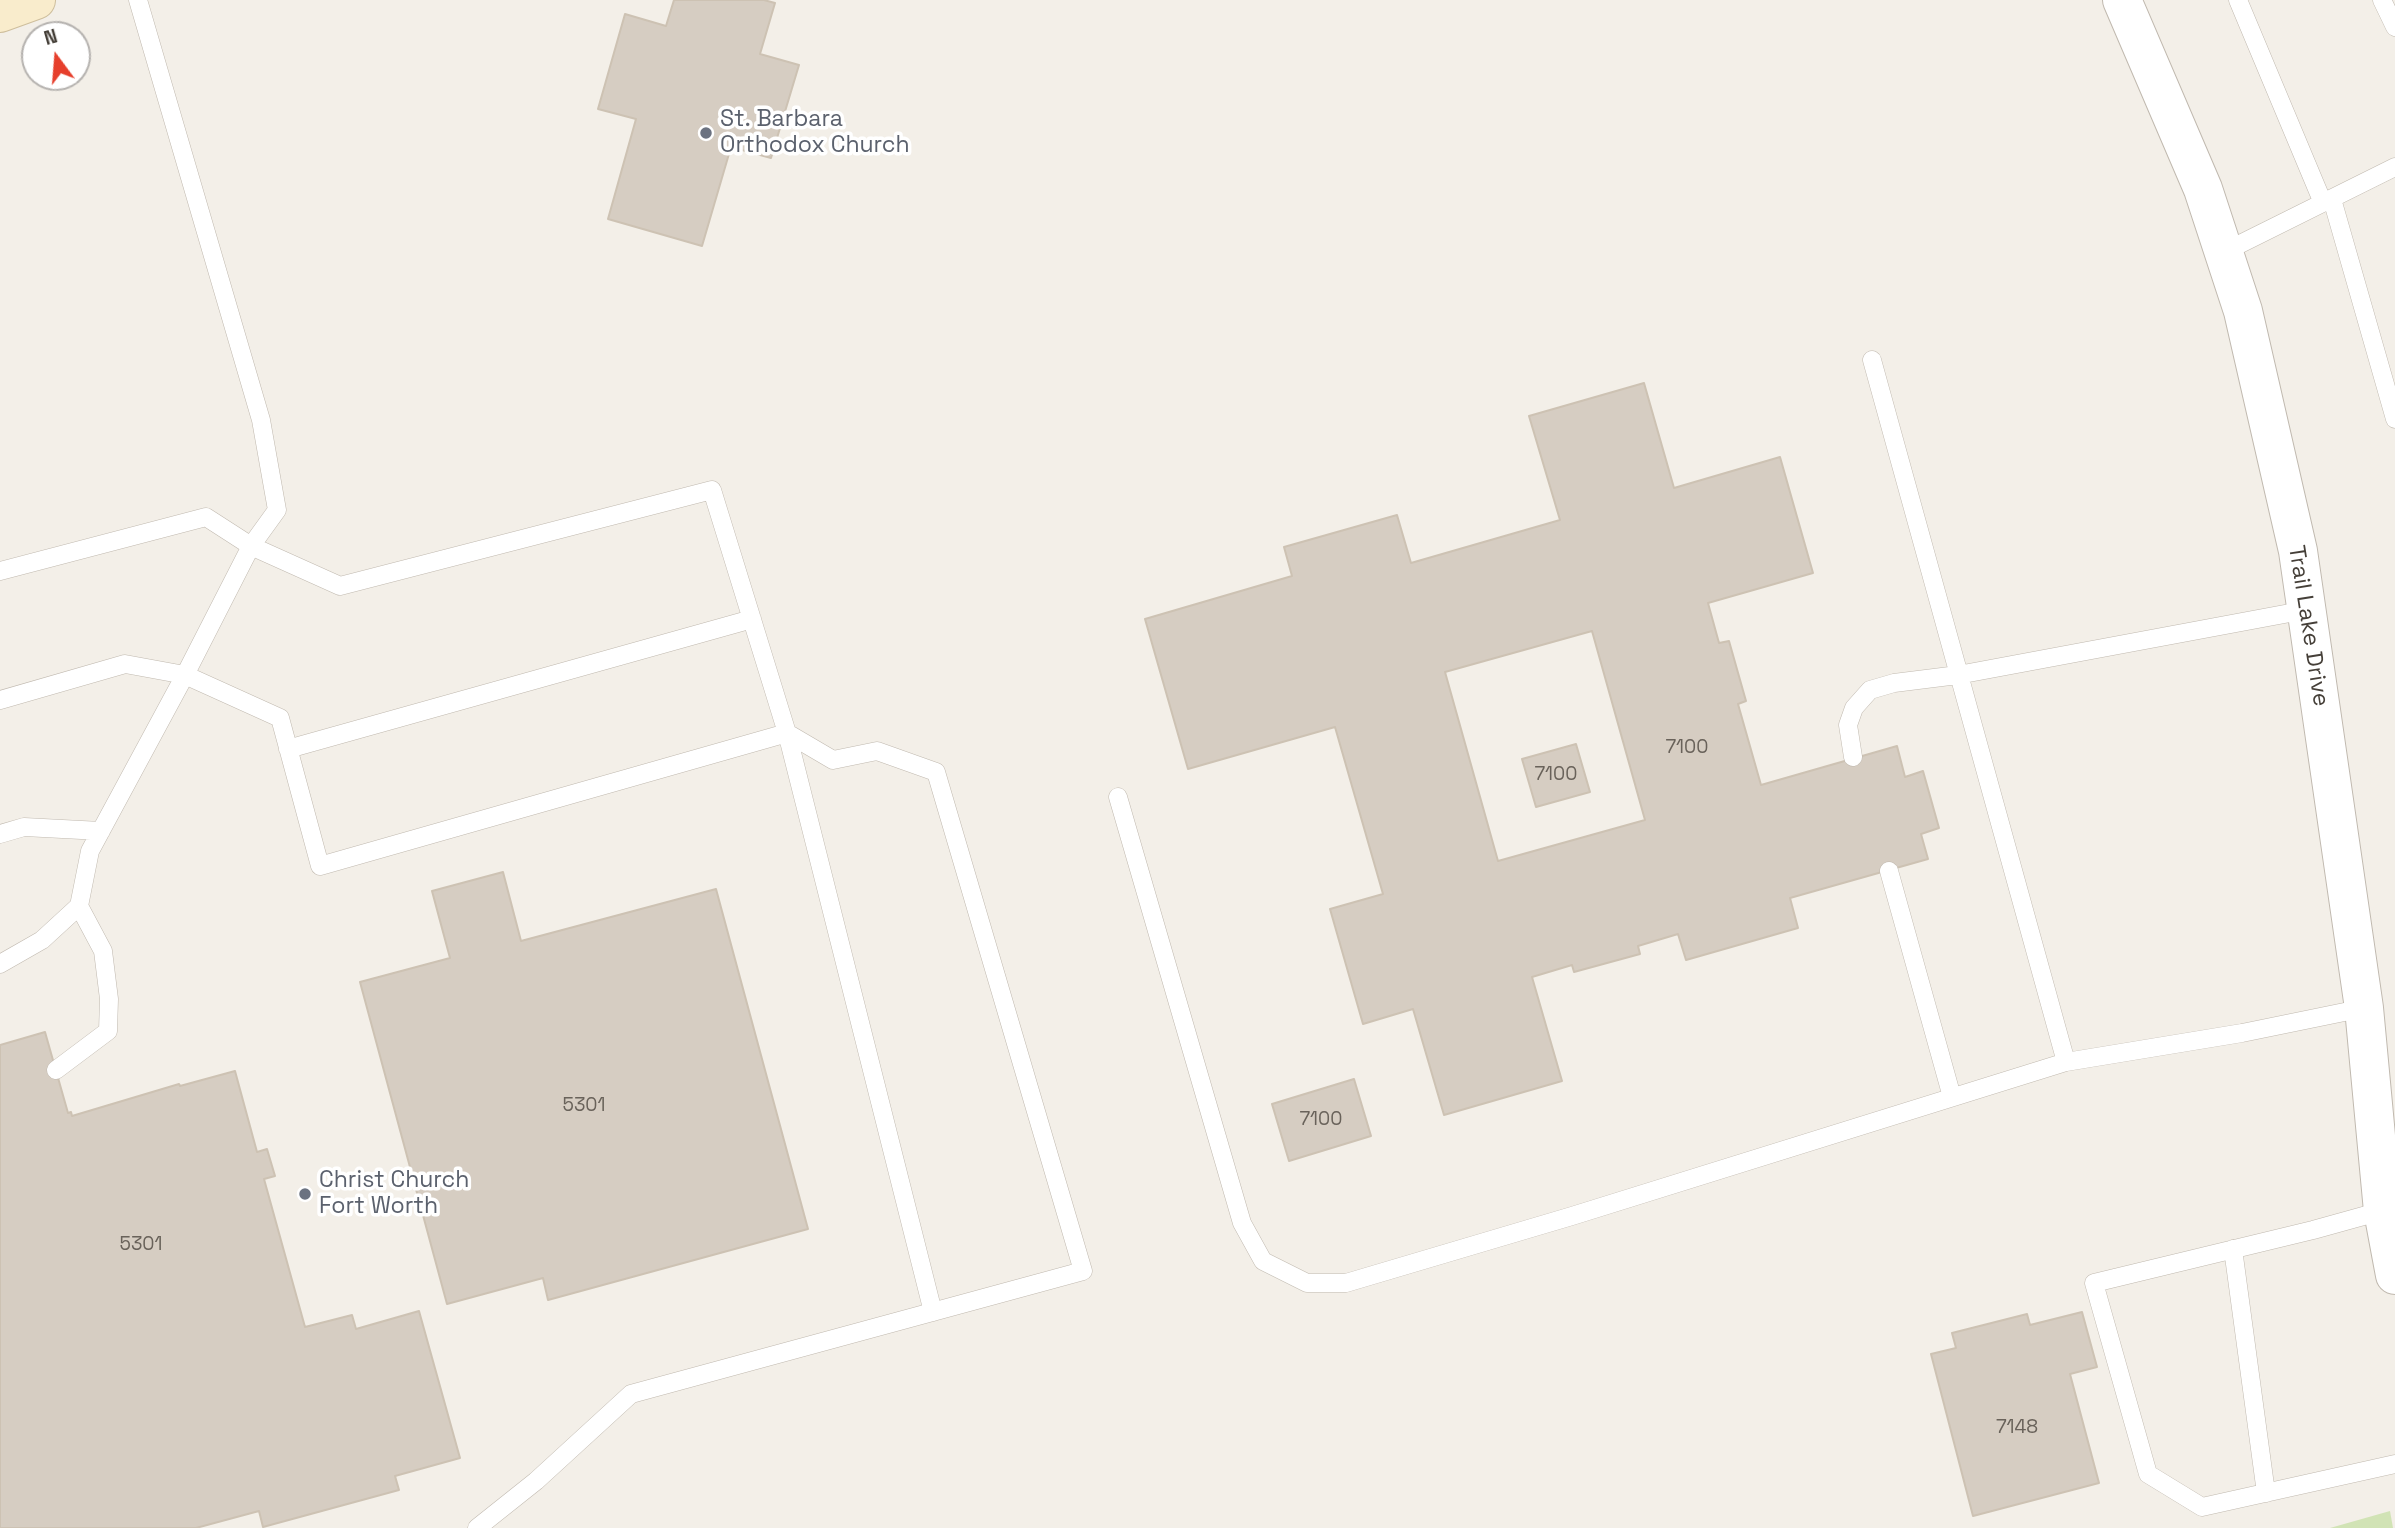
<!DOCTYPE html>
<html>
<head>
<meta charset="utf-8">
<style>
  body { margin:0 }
  #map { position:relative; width:2395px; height:1528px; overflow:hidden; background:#f3efe8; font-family:"Space Grotesk",sans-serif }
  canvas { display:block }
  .north { position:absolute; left:21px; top:21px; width:70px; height:70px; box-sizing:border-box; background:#fff; border:2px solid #b5b2af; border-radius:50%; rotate:344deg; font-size:19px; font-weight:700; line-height:28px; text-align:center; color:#453f38 }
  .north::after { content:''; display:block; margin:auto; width:24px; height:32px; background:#e63f2c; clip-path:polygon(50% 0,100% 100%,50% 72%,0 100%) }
</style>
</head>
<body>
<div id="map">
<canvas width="2395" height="1528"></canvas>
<div class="north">N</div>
</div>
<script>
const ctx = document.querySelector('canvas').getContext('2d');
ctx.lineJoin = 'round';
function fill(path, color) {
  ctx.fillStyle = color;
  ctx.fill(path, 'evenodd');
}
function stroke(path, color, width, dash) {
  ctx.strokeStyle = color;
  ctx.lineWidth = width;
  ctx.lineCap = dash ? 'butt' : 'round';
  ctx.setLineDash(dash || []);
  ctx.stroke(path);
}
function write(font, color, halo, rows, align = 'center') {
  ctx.font = font + ' "Space Grotesk",sans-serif';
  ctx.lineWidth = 7;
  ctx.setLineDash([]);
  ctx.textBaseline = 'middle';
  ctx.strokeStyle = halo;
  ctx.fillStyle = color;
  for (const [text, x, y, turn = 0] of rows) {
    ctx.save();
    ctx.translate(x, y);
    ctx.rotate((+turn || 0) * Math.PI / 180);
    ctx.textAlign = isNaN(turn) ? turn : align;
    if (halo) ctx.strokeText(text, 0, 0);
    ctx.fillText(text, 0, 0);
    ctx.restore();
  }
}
fill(new Path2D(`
  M2390,1511L2393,1528H2330Z`), '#d1e3b5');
const building = new Path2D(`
  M674,0H764L775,3L760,54L799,65L771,158L731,147L702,246L608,219L636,119L598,109L625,14L666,26Z
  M1644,383L1674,488L1780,457L1813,573L1708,603L1719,643L1729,641L1746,701L1738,704L1761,785L1897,746L1905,777L1923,771L1939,828L1921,834L1928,859L1790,898L1798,928L1686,960L1678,934L1638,946L1640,954L1574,972L1572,965L1532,977L1562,1081L1444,1115L1413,1009L1363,1024L1330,909L1383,894L1335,727L1188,769L1145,619L1292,576L1284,547L1397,515L1411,563L1560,520L1529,416ZM1592,631L1645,820L1498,861L1445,672Z
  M1576,744L1590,792L1536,807L1522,759Z
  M503,872L521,941L716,889L808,1229L548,1300L543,1278L447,1304L360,982L450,958L432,891Z
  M45,1032L68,1113L71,1112L72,1116L179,1084L180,1086L235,1071L257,1152L267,1149L275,1176L264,1179L305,1327L352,1315L356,1329L419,1311L460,1458L395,1476L399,1490L263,1527L259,1511L196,1528H0V1045Z
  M1354,1079L1371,1136L1289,1161L1272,1104Z
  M2082,1312L2097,1367L2070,1374L2099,1483L1973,1516L1931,1354L1956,1348L1952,1333L2027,1314L2030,1325Z`);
fill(building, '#d6cdc2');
stroke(building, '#cdc2b3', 2);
const service = new Path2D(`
  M2238,0L2323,203
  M2382,0L2395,27
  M2332,199L2395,419
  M2224,252L2395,167
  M1872,360L2066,1062L2242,1033L2364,1008
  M0,571L206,517L251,546L340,586L712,490L787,733L833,760L877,751L936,772L1083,1271L631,1394L536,1481L477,1528
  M0,700L125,664L185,675L280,718L320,866L787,733L933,1312
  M288,749L752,619
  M1853,757L1848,725L1854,708L1870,690L1894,683L1958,675L2306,610
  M1118,797L1242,1223L1263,1261L1307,1283H1346L1572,1216L2066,1062
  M0,834L24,827L101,831
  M1889,871L1952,1097
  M0,964L42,940L79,906L90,851L185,675L251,546L277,510L261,420L138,0
  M56,1070L108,1031L109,999L103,951L79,906
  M2385,1210L2313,1230L2094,1283L2148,1474L2202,1507L2395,1464
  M2233,1249L2266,1493`);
const tertiary = new Path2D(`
  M2122,0L2203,189L2243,311L2298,551L2364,1008L2383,1211L2395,1275`);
const secondary = new Path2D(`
  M0,13L36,0`);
stroke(service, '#c0b9af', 19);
stroke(tertiary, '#c0b9af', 40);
stroke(secondary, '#cebe9c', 40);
stroke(service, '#fff', 18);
stroke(tertiary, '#fff', 38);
stroke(secondary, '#f9eccc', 38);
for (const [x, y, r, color] of [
  [706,133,7,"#6b7280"],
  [305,1194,7,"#6b7280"]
]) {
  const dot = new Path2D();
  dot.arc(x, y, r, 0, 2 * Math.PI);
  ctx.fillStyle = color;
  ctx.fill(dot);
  stroke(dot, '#fff', 2.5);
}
write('19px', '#69625a', null, [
  ["7100",1687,748],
  ["7100",1556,775],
  ["5301",584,1106],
  ["7100",1321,1120],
  ["5301",141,1245],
  ["7148",2017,1428]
]);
write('23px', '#5b616d', '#fff', [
  ["St. Barbara",720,120],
  ["Orthodox Church",720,146],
  ["Christ Church",319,1181],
  ["Fort Worth",319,1207]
], 'left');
write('23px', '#453f38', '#fff', [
  ["Trail Lake Drive",2308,626,81]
]);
</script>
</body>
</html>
